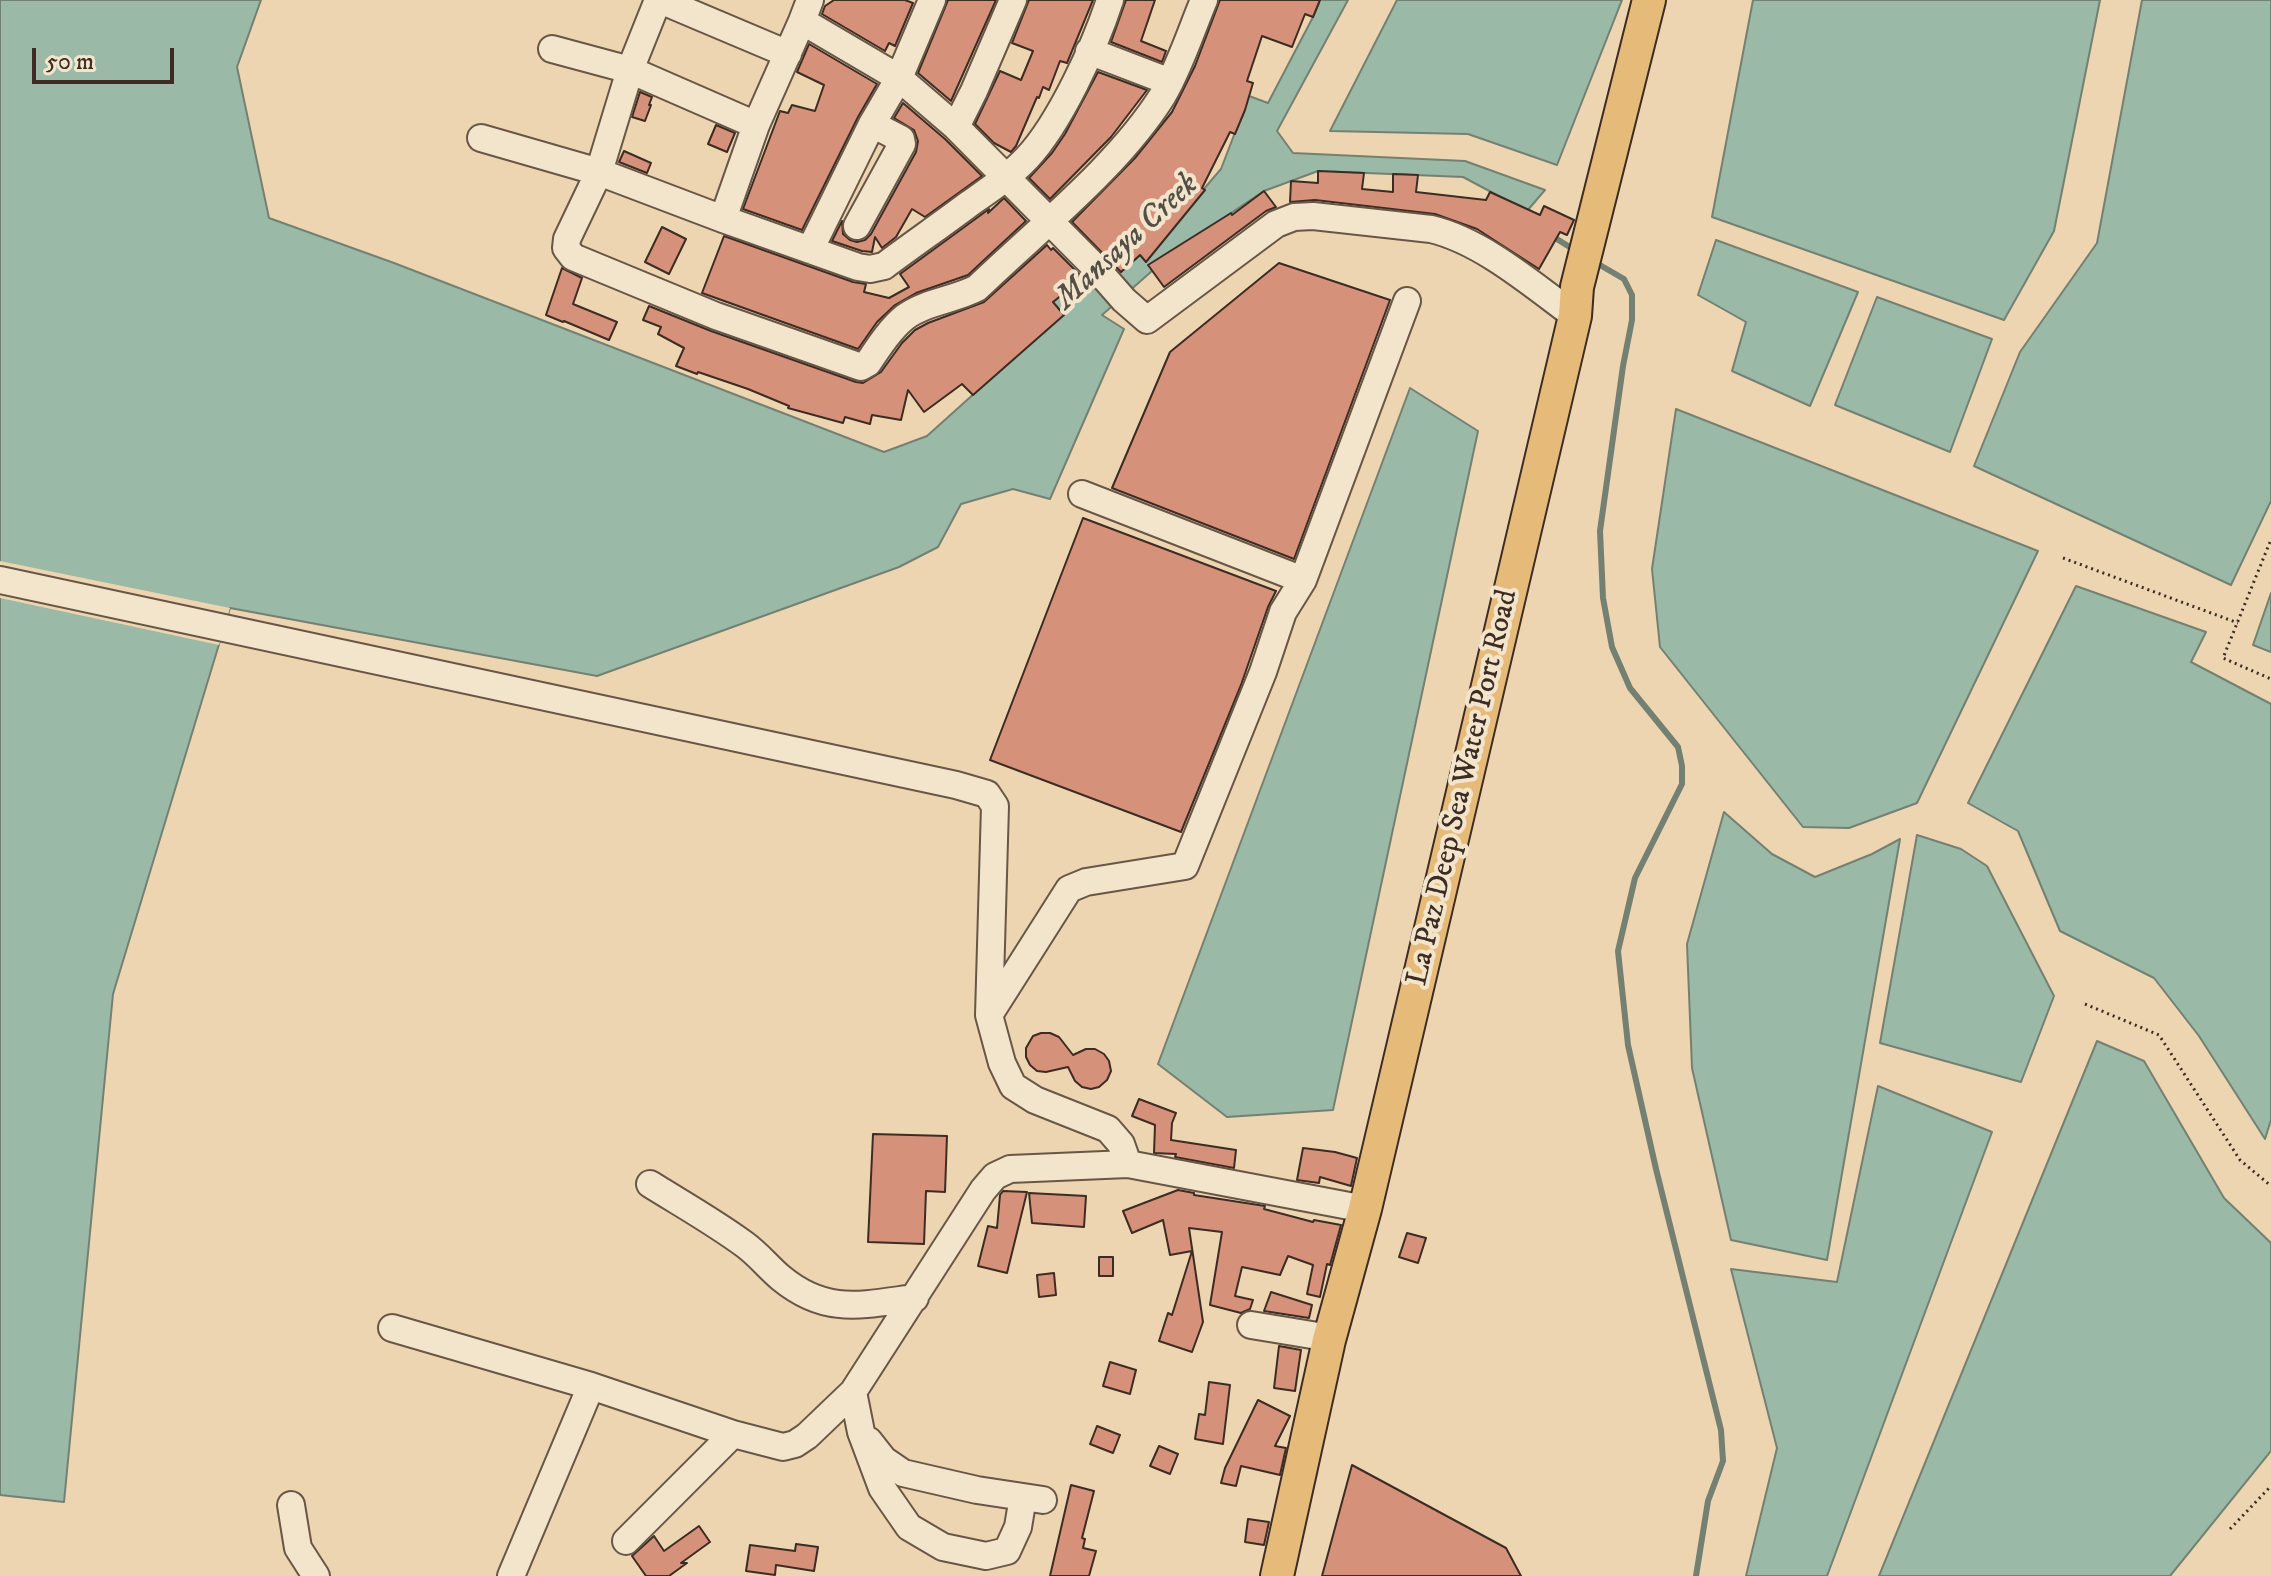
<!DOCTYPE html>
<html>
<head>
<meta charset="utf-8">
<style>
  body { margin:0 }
  #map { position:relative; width:2271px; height:1576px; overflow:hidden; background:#edd5b1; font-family:"IM FELL DW Pica",serif }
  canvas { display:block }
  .scale { position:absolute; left:32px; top:48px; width:142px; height:36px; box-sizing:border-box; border:4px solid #3c2c23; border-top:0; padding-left:10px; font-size:24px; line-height:28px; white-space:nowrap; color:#3c2c23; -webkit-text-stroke:6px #f3e4cc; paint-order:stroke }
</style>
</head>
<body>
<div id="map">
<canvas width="2271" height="1576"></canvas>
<div class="scale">50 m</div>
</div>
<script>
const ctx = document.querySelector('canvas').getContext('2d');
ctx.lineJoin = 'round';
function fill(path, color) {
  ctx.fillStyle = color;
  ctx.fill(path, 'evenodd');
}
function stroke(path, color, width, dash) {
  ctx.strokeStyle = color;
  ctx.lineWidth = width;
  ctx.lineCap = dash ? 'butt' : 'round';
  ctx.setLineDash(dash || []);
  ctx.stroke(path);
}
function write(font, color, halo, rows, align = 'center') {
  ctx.font = font + ' "IM FELL DW Pica",serif';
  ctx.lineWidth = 8;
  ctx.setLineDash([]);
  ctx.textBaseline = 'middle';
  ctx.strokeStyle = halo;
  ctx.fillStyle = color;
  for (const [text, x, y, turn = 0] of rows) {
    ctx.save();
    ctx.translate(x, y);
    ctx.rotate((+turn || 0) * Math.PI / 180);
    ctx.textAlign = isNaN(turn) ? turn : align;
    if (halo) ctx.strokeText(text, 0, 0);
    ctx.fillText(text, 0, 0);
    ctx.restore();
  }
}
const water = new Path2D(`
  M0,0H261L237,67L269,218L394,263L884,452L927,436L1026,347L1053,302L1084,277L1101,289L1166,233L1221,169L1249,96L1268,103L1313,17L1319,3L1313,0H1348L1277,131L1293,153L1465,161L1545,190L1527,211L1463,177L1318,171L1264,191L1231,213L1152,271L1102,315L1124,329L1050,499L1013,489L961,504L938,547L899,567L597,676L230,608L113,994L64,1502L0,1495Z
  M1397,0H1622L1557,165L1468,134L1330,131Z
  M1753,0H2100L2054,231L2004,320L1712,217Z
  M2142,0H2271V501L2231,585L1974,466L2020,352L2097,243Z
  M1716,240L1858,292L1810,406L1732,371L1746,322L1698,295Z
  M1877,297L1992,339L1950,452L1835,405Z
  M1410,388L1478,431L1333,1110L1227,1117L1158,1064Z
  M1676,409L2038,551L1917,803L1849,828L1803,827L1660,647L1652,569Z
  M2076,586L2206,632L2191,662L2271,704V1120L2265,1139L2199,1036L2154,978L2060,931L2018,831L1968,803Z
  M2271,593V652L2253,645Z
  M1724,812L1772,854L1815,877L1872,854L1900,839L1827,1260L1731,1240L1692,1068L1687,944Z
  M1917,835L1961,849L1987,866L2054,996L2021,1082L1880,1043Z
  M2097,1041L2144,1061L2224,1198L2271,1243V1451L2170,1576H1879Z
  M1878,1086L1992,1132L1827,1576H1746L1777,1448L1731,1269L1837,1282Z`);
fill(water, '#9ab9a6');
stroke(water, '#748172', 2);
fill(new Path2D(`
  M0,561L230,608L219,645L0,598Z`), '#edd5b1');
stroke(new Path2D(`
  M1552,236L1576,251
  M1593,261L1624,279L1632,295V320L1623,366L1600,531L1603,598L1612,647L1630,688L1678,747L1682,766V784L1635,878L1618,951L1628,1045L1656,1169L1721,1430L1723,1461L1708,1501L1696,1576`), '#748172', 6);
const building = new Path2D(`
  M834,0H905L913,3L895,46L889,43L885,51L822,14L825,6Z
  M948,0H996L951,101L918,73Z
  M1029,0H1093L1067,63L1060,61L1049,90L1043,87L1039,98L1037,97L1016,146L1011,152L994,143L975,124L1000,71L1021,80L1033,51L1012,43Z
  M1126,0H1155L1141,41L1166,51L1162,62L1111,42Z
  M1220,0H1320L1313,17L1305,14L1292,47L1262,36L1247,81L1253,83L1245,110L1235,134L1230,132L1202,188L1205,190L1146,262L1140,255L1121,272L1072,222L1135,158L1172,112L1195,66Z
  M809,44L877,84L858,117L802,230L743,209L780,111L788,113L792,105L815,111L824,85L797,72Z
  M1098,72L1147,90L1111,137L1050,199L1029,178L1052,153L1065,134Z
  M640,92L652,97L649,105H651L645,121L632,117Z
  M903,103L945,139L982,176L925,217L912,209L896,237L882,248L875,237L872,252L862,251L832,241L842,221L843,234L850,240L857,242L865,240L871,234L916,152L918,141L914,130L894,118Z
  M716,125L735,133L727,152L708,144Z
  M624,151L651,163L647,173L619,162Z
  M1318,171L1364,173L1362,189L1393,192V174L1418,175L1416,192L1486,200L1490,192L1540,215L1544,206L1574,220L1567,235L1560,232L1539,269L1477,229L1435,214L1315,200L1290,202L1291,181L1318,183Z
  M1264,191L1276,207L1266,211L1164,287L1148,265L1231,213L1232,215Z
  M1004,198L1026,221L968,275L916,293L895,305L877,322L858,349L702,293L724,236L853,282L866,284L864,292L889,298L909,287L900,274L989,209L988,213Z
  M662,227L686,239L669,274L645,262Z
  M1047,245L1051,250L1053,248L1083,278L1053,302L1064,315L973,395L962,384L924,412L908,390L901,420L872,415L870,424L845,417L843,423L788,408L789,406L748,389L698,372L697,374L676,366L684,348L658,334L661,327L643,320L649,306L711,331L856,382L863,383L881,372L902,343L915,330L928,323L984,302Z
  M1279,263L1390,300L1294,559L1112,488L1170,352Z
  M562,268L582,278L573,304L617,322L609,340L564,321L563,322L546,315Z
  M1083,518L1276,591L1268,607L1241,685L1181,832L990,760Z
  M1041,1033H1050L1059,1037L1073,1055L1086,1049H1095L1104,1054L1109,1061L1111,1071L1107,1080L1099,1087L1091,1089L1082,1087L1075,1081L1068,1067L1046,1072L1037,1071L1030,1065L1026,1057V1048L1033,1036Z
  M1139,1099L1176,1113L1172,1123L1171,1140L1236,1150L1234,1168L1175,1157L1176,1154L1154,1153L1155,1125L1132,1116Z
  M873,1134L947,1136L945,1192L926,1191L924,1244L868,1242Z
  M1303,1148L1335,1152L1357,1158L1351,1186L1320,1177L1319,1183L1297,1180Z
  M1178,1190L1194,1193V1195L1265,1206L1264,1209L1313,1222L1314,1220L1341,1225L1330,1265L1327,1264L1320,1297L1307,1294L1313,1265L1288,1256L1280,1275L1242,1267L1235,1296L1253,1300L1250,1309L1241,1313L1210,1305L1222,1232L1189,1228L1203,1322L1192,1352L1159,1341L1168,1313L1172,1315L1192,1251L1170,1255L1163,1220L1132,1233L1123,1211Z
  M1003,1191L1027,1192L1007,1273L978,1266L988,1226L997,1228L1000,1195Z
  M1029,1193L1086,1196L1084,1227L1032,1223Z
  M1407,1233L1426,1238L1418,1263L1399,1257Z
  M1099,1257H1113V1276H1099Z
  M1054,1273L1056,1295L1039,1297L1037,1275Z
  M1271,1292L1312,1305L1309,1318L1264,1311Z
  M1279,1346L1301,1350L1295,1391L1274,1388Z
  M1110,1362L1136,1370L1130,1394L1103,1386Z
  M1209,1382L1230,1385L1223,1444L1195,1439L1199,1414L1205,1415Z
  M1258,1400L1290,1416L1275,1446L1286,1448L1280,1475L1241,1466L1236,1486L1221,1483L1225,1468Z
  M1097,1426L1120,1435L1113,1453L1090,1444Z
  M1159,1446L1178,1454L1170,1474L1150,1466Z
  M1352,1465L1506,1548L1521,1576H1322Z
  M1071,1485L1094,1491L1082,1538L1085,1539L1083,1548L1096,1551L1089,1576H1050Z
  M1248,1519L1269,1522L1264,1545L1245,1542Z
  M699,1526L710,1542L681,1563H687L669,1576H646L632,1556L654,1536L664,1551Z
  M796,1544L818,1547L814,1571L776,1565L775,1575L746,1571L750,1545L795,1551Z`);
fill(building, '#d6917a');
stroke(building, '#3c2c23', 2);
const minor = new Path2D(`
  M658,0L630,70L599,172L567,239L566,248L573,257L716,316L861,367L868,363C878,348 890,329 905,317C925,302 954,300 977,288C1038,229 1118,167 1163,95C1180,66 1191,31 1204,0
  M660,0L788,54
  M802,21L899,78L956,127L1095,267L1124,300L1147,320L1276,224L1294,217L1313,216L1431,229C1482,241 1533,285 1575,316
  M552,49L630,70L756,125
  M1089,51L1170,82
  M956,127L974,91L1013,0
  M481,138L599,172L723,219L858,267L870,269L884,266C912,245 941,225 969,204C989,190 1010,176 1027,158C1060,123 1095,46 1110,0
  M723,219L756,125L802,21L810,0
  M857,226L902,144L901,139L872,124
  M810,250L872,124L899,78L932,0
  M1082,494L1303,580
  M0,580L956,785L987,794L995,806L989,1015L1002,1063L1013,1086L1035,1100L1108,1129L1121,1144L1128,1164
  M989,1015L1069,889L1086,882L1185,866L1263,672L1283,612L1303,580L1407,301
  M650,1184C682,1204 714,1222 744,1244C758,1254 768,1267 781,1278C826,1315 861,1305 915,1298
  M1251,1325L1330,1338
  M392,1328L591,1386L733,1434L783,1447L795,1444L807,1436L853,1392L983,1190L995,1176L1010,1169L1128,1164L1365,1209
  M853,1392L861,1432L882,1488L909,1527L943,1547L986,1556L1007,1551L1018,1527L1023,1497
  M869,1441L884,1460L903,1473L977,1490L1043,1500
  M291,1505L298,1548L316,1576
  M626,1541L733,1434
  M511,1576L591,1386`);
const major = new Path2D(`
  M1277,1576L1329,1340L1365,1209L1575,316L1577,287L1649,0`);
stroke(minor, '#685646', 30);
stroke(major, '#3c2c23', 36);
stroke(new Path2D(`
  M2270,542L2223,658L2271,679
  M2063,558L2238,623
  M2085,1004L2159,1035L2240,1160L2271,1186
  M2230,1529L2271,1486`), '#3c2c23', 3, [2, 4]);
stroke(minor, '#f3e4cc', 26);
stroke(major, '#e6ba78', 32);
write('30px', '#3c2c23', '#f3e4cc', [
  ["La Paz Deep Sea Water Port Road",1464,788,-77]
]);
write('italic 32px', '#544f44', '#f3e4cc', [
  ["Mansaya Creek",1128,243,-43]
]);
</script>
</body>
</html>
